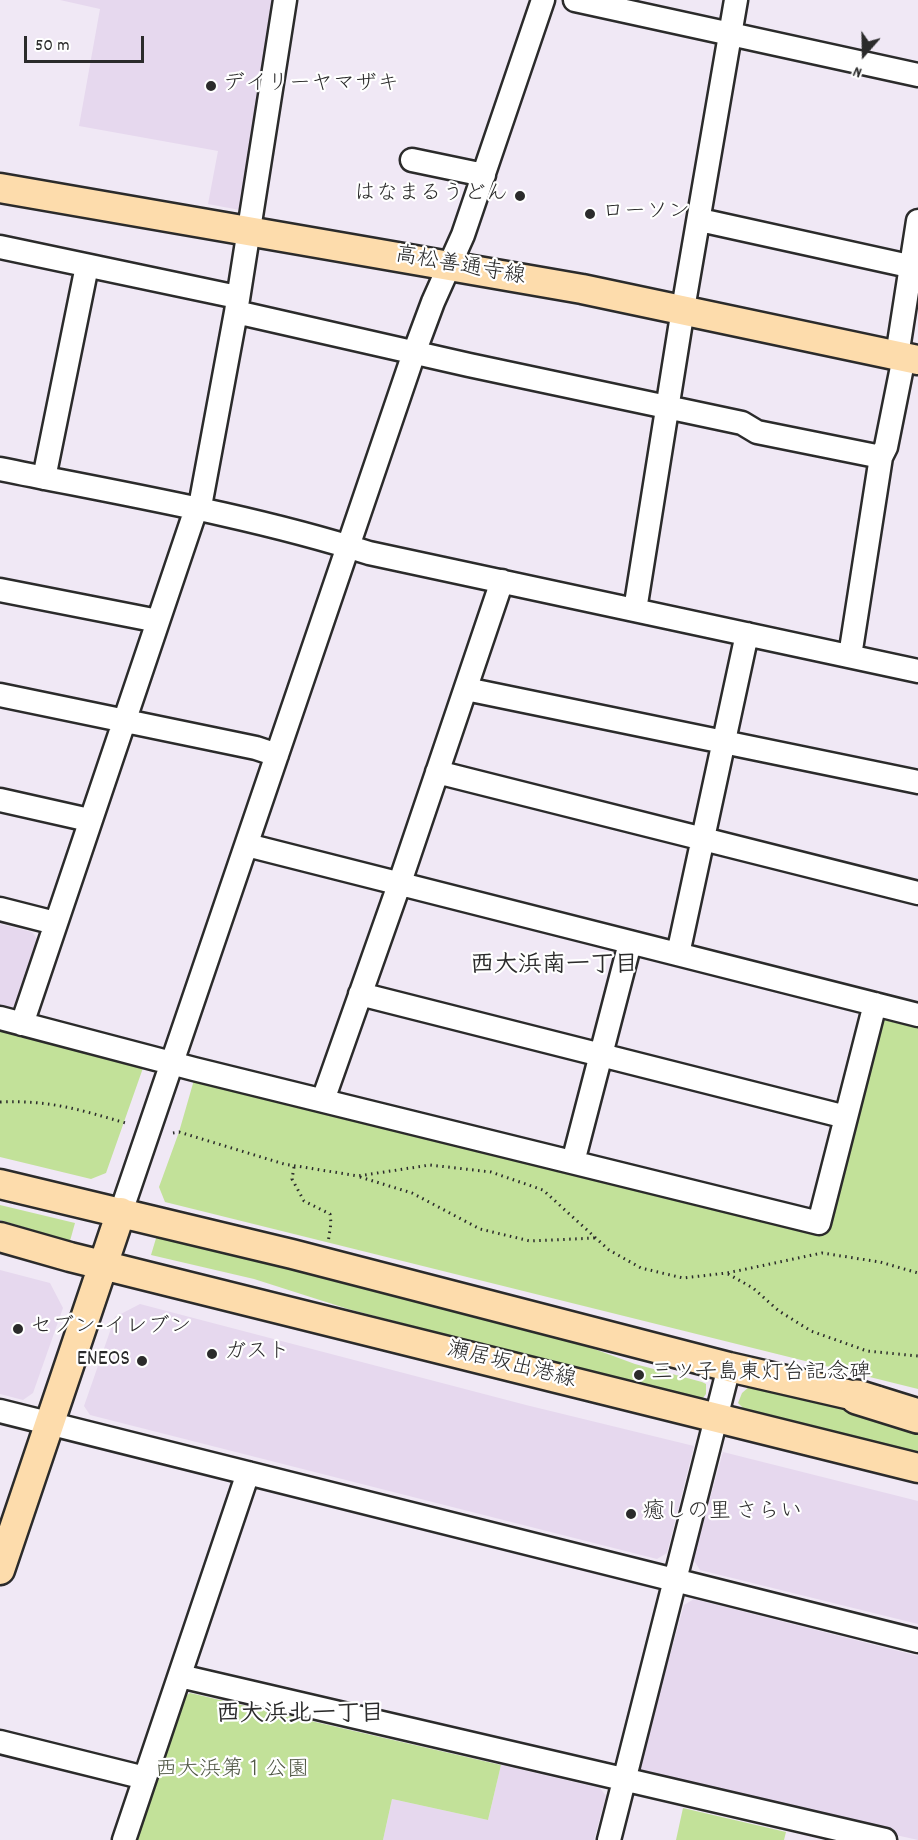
<!DOCTYPE html>
<html>
<head>
<meta charset="utf-8">
<style>
  body { margin:0 }
  #map { position:relative; width:918px; height:1840px; overflow:hidden; background:#f0e8f5; font-family:Dekko,sans-serif }
  canvas { display:block }
  .north { position:absolute; left:834px; top:24px; width:60px; height:60px; -webkit-text-stroke:4px #fff; paint-order:stroke; rotate:200deg; font-size:16px; font-weight:700; line-height:24px; text-align:center; color:#2b2b2b }
  .north::after { content:''; display:block; margin:auto; width:21px; height:27px; background:#2b2b2b; clip-path:polygon(50% 0,100% 100%,50% 72%,0 100%) }
  .scale { position:absolute; left:24px; top:36px; width:120px; height:27px; box-sizing:border-box; border:3px solid #2b2b2b; border-top:0; padding-left:8px; font-size:18px; line-height:21px; white-space:nowrap; color:#2b2b2b; -webkit-text-stroke:4px #fff; paint-order:stroke }
</style>
</head>
<body>
<div id="map">
<canvas width="918" height="1840"></canvas>
<div class="north">N</div>
<div class="scale">50 m</div>
</div>
<script>
const ctx = document.querySelector('canvas').getContext('2d');
ctx.lineJoin = 'round';
function fill(path, color) {
  ctx.fillStyle = color;
  ctx.fill(path, 'evenodd');
}
function stroke(path, color, width, dash) {
  ctx.strokeStyle = color;
  ctx.lineWidth = width;
  ctx.lineCap = dash ? 'butt' : 'round';
  ctx.setLineDash(dash || []);
  ctx.stroke(path);
}
function write(font, color, halo, rows, align = 'center') {
  ctx.font = font + ' Dekko,"Klee One",sans-serif';
  ctx.lineWidth = 4.5;
  ctx.setLineDash([]);
  ctx.textBaseline = 'middle';
  ctx.strokeStyle = halo;
  ctx.fillStyle = color;
  for (const [text, x, y, turn = 0] of rows) {
    ctx.save();
    ctx.translate(x, y);
    ctx.rotate((+turn || 0) * Math.PI / 180);
    ctx.textAlign = isNaN(turn) ? turn : align;
    if (halo) ctx.strokeText(text, 0, 0);
    ctx.fillText(text, 0, 0);
    ctx.restore();
  }
}
fill(new Path2D(`
  M60,0H279L245,211L208,204L218,151L79,126L100,9Z
  M0,924L32,932L38,940L13,1010L0,1012Z
  M0,1270L50,1283L63,1308L33,1393L23,1400L0,1394Z
  M140,1304L526,1405L694,1446L667,1553L657,1559L90,1415L84,1406L115,1317Z
  M723,1452L918,1501V1624L700,1570L693,1559Z
  M694,1599L918,1656V1840L646,1779L638,1768L684,1605Z
  M501,1765L600,1788L606,1796L594,1840H383L392,1799L488,1820Z`), '#e6d8ee');
fill(new Path2D(`
  M884,1020L918,1028V1389L165,1202L159,1187L179,1132L194,1080L200,1077L825,1233L878,1024Z
  M0,1025L140,1062L143,1068L106,1173L91,1179L0,1157Z
  M0,1205L75,1223L70,1241L0,1220Z
  M157,1235L567,1339L635,1364L702,1382L706,1384V1394L703,1398L697,1400L348,1309L254,1279L151,1255Z
  M750,1386L918,1428V1453L746,1411L738,1403L742,1393Z
  M190,1693L501,1765L488,1820L392,1799L383,1840H135L184,1697Z
  M683,1808L786,1832L784,1840H676Z`), '#c2e199');
const minor = new Path2D(`
  M575,0L918,75
  M412,160L484,175
  M700,220L918,268
  M0,247L237,297
  M236,312L469,365L742,423L757,432L881,457
  M897,356L918,221
  M0,469C123,494 249,515 369,553L918,671
  M44,478L87,266
  M0,590L158,621
  M635,610L683,309L736,0
  M850,656L881,457L886,447L904,357
  M466,689L918,782
  M0,695L256,748L277,755
  M437,772L918,893
  M0,800L89,820
  M247,845L918,1015
  M0,909L55,923
  M678,954L747,634
  M360,994L846,1117
  M0,1018L194,1069L819,1223L875,1004
  M22,1024L196,509L201,501L236,312L285,0
  M323,1100L399,885L502,581
  M573,1162L630,943
  M121,1212L414,353L433,302L463,235L543,0
  M0,1411L918,1641
  M180,1676L885,1840
  M0,1742L145,1778
  M124,1840L248,1473
  M609,1840L729,1367`);
const major = new Path2D(`
  M0,188L582,289L918,360
  M0,1184L292,1254L729,1367L877,1401
  M0,1237L70,1257L918,1468
  M0,1570L121,1212`);
const highway = new Path2D(`
  M857,1397L918,1416`);
stroke(minor, '#2b2b2b', 27);
stroke(major, '#2b2b2b', 33);
stroke(highway, '#2b2b2b', 38);
stroke(new Path2D(`
  M0,1102C51,1100 81,1110 129,1124
  M173,1133L179,1132L284,1164L358,1176L430,1165L491,1172L543,1190L609,1250L641,1268L683,1278L727,1273L822,1253L880,1262L918,1273
  M294,1167L292,1179L304,1201L330,1214L331,1223L328,1243
  M360,1177L412,1193L480,1229L530,1241L595,1238
  M728,1274L753,1288L779,1311L811,1331L867,1351L918,1356`), '#2b2b2b', 3, [1.5, 4.5]);
stroke(minor, '#fff', 22);
stroke(major, '#fddcac', 28);
stroke(highway, '#fddcac', 33);
for (const [x, y, r, color] of [
  [211,86,6,"#2b2b2b"],
  [520,196,6,"#2b2b2b"],
  [590,214,6,"#2b2b2b"],
  [18,1329,6,"#2b2b2b"],
  [212,1354,6,"#2b2b2b"],
  [142,1361,6,"#2b2b2b"],
  [639,1375,6,"#2b2b2b"],
  [631,1514,6,"#2b2b2b"]
]) {
  const dot = new Path2D();
  dot.arc(x, y, r, 0, 2 * Math.PI);
  ctx.fillStyle = color;
  ctx.fill(dot);
  stroke(dot, '#fff', 2);
}
write('22px', '#2b2b2b', '#fff', [
  ["デイリーヤマザキ",223,86],
  ["はなまるうどん",508,196,"right"],
  ["ローソン",602,214],
  ["セブン-イレブン",30,1329],
  ["ガスト",224,1354],
  ["ENEOS",130,1361,"right"],
  ["三ツ子島東灯台記念碑",651,1375],
  ["癒しの里 さらい",643,1514]
], 'left');
write('22px', '#2b2b2b', '#fff', [
  ["高松善通寺線",460,268,10],
  ["瀬居坂出港線",511,1367,14]
]);
write('22px', '#515846', '#fff', [
  ["西大浜第１公園",232,1772]
]);
write('bold 24px', '#2b2b2b', '#fff', [
  ["西大浜南一丁目",554,968],
  ["西大浜北一丁目",300,1717]
]);
</script>
</body>
</html>
